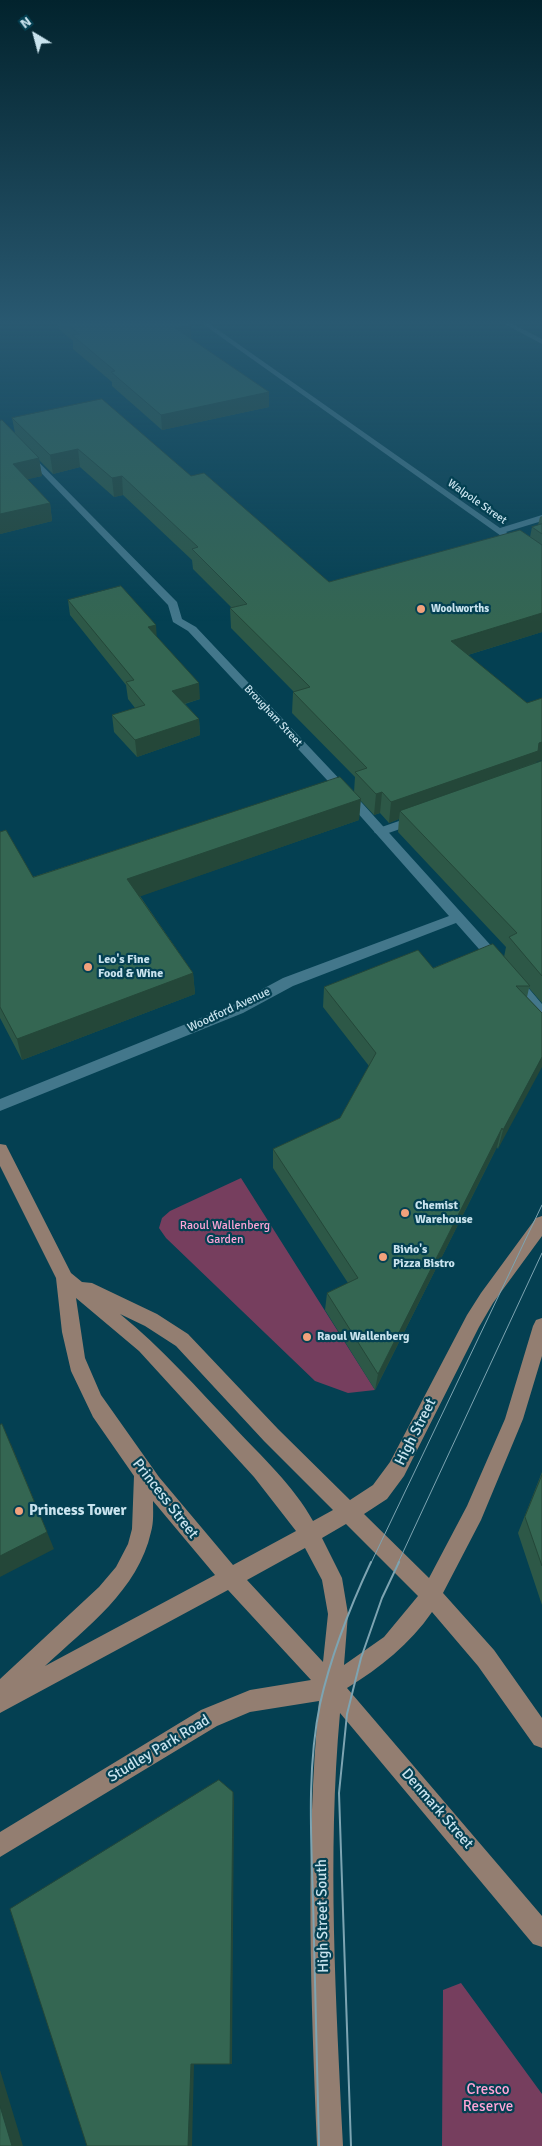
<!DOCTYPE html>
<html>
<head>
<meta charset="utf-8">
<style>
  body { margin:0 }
  #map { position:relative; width:542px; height:2146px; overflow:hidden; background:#044052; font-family:Signika,sans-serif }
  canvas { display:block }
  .north { position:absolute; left:10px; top:10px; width:50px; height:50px; -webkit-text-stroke:4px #044052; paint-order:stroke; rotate:323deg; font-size:14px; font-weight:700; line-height:20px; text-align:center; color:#c9e3ee }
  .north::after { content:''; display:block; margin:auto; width:18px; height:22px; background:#c9e3ee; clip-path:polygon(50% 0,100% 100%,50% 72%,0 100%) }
</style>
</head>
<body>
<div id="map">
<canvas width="542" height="2146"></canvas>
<div class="north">N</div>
</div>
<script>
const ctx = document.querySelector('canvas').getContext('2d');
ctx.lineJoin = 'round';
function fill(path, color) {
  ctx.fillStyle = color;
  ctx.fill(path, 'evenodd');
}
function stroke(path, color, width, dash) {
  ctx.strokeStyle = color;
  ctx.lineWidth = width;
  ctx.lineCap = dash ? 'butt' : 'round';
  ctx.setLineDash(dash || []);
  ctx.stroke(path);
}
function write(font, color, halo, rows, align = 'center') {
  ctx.font = font + ' Signika,sans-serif';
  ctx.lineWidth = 4.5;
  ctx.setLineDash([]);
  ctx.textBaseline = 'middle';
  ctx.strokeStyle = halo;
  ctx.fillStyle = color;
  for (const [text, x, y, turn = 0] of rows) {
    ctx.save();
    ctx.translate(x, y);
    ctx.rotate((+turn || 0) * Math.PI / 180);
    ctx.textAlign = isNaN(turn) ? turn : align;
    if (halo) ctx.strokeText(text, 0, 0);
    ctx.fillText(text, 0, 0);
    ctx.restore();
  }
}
fill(new Path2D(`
  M241,1178L375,1390L348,1393L315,1381L166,1238L159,1228L162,1218L170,1211Z
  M461,1983L542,2094V2146H442L443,1990Z`), '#763e5e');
fill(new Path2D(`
  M416,815L422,819L420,822L380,836L374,832L376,829Z`), '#43778b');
fill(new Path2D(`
  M200,322H207L500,528L542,515V521L506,532L542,558V565Z
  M501,322H509L542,339V344Z
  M0,423L177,602L182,619L196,627L363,804L504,960L506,963L504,966H494L456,923L293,986L243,1013L0,1111V1099L233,1005L283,978L449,916L355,810L188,631L173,622L168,605L0,430Z
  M515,977L520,978L542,1004V1018L537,1017L510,986L508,982Z`), '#43778b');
fill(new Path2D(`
  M0,1144L6,1145L71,1273L82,1282L92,1283L157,1314L188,1334L278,1429L350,1500L373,1485L390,1462L467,1315L481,1293L536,1218L542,1216V1236L493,1303L479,1327L404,1476L387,1499L364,1514L429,1578L467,1506L505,1419L533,1326L536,1320L542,1318V1356L523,1419L481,1520L443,1593L494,1650L542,1718V1748L534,1745L478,1666L432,1612C410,1644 380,1668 347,1688L542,1916V1947L533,1944L340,1713C327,1856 336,2002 343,2146H317C311,1998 305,1848 319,1701L250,1712L217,1726L0,1857V1832L201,1710L250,1690L311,1680L228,1590L0,1713V1679L99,1587L116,1567L128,1544L132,1529L134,1476L93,1417L71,1371L62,1332L56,1278L0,1166ZM76,1298L139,1351L254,1477L296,1531L233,1565L159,1477L101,1395L85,1358ZM120,1314L145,1326L176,1346L264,1441L333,1510L313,1521C294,1486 261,1456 234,1427C197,1388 162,1348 120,1314ZM153,1501L215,1575L45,1666C87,1627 138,1590 151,1532C154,1522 153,1511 153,1501ZM346,1524L418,1596L384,1637L344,1665L348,1614L342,1578L322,1538ZM305,1548L322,1580L328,1614L323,1662L247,1580Z`), '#937e71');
stroke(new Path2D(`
  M371,1563L542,1205
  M398,1563L542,1253`), '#7da4b2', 1);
stroke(new Path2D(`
  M319,2146C317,2064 315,1982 313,1900C311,1836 307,1767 320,1704C331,1655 350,1607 371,1562
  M351,2146L339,1793L347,1714L361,1658L382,1598L399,1562`), '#7da4b2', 2);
fill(new Path2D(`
  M58,322H185L190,325L191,339L269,407L162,430L112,386V382L73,349V341L59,329Z
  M12,418L191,476L329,582L530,537L532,527L538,525L540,517L542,516V632L468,655L536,763L542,761V1003L529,988L527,997L542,1013L498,1149L497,1147L375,1390L325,1310L327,1293L348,1283L273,1168V1149L340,1118L369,1066L323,1007L324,987L504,957L506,947L398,832L399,819L389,823L380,813L374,815L360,800L359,820L140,896L193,973L195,994L22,1060L0,1018V832L33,877L354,792L355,777L292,713L293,692H294L231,628L230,608H232L193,569L192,560L123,495L114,497L80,467L53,474L39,460L42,476L27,479L50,503L52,521L0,534V421L15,433Z
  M68,600L157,637L200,699L185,704L199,719L200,735L137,757L114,732L112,715L135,708L128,699L126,685L70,615Z
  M542,1472V1605L518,1533Z`), '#2d5847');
fill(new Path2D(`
  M190,325L191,339L175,328Z
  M269,392V407L162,430L161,415Z
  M78,449L80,467L53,474L50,455Z
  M39,458L42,476L16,482L13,464Z
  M122,476L123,495L114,497L112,478Z
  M50,503L52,521L0,534V514Z
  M542,613V632L448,661L451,641Z
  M156,625L157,641L148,627Z
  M199,683L200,699L173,707L172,691Z
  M199,719L200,735L137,757L135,740Z
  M542,742V760L400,811L399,819L389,823L391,802Z
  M382,792L380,813L374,815L376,794Z
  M361,799L359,820L130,900L127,879Z
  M193,973L195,994L22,1060L17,1039Z
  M542,1057V1067L498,1149L503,1130Z
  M502,1128L497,1147L375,1390L378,1374Z
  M11,1444L54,1549L0,1577V1556Z
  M233,1792L234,1801L232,2064H230Z
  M191,2064H194L192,2146H188Z
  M0,2070L23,2146H12L0,2106Z`), '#244739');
const building = new Path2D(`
  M64,322H185L190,325L175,328L269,392L161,415L111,372L115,371L72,335L79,334Z
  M102,399L191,476L204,473L329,582L520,530L542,545V613L451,641L527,703L542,698V742L539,743L538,751L391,802L382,792L376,794L355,772L367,768L293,692L310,687L230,608L247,604L192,549L198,547L122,476L112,478L78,449L50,455L12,418Z
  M2,420L39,458L13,464L50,503L0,514V421Z
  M542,524V534L532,527Z
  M121,586L156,625L148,627L199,683L172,691L199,719L135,740L112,715L145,705L126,682L134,680L68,600Z
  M542,761V976L509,937L517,933L400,811Z
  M340,777L361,799L127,879L193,973L17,1039L0,1007V832L6,830L33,877Z
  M493,944L530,986H516L542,1013V1057L503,1130L502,1128L378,1374L327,1293L358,1278L273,1149L340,1118L376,1053L324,987L418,950L433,968Z
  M2,1424L47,1532L0,1556V1425Z
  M542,1475V1566L525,1517Z
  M219,1780L233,1792L230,2064H191L188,2146H87L10,1909Z
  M0,2106L12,2146H0Z`);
fill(building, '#346652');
stroke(building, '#244739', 1);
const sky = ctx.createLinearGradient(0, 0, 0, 622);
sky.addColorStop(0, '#02232d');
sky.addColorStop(0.52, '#295971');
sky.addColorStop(1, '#29597100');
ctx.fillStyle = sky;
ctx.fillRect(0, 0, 542, 622);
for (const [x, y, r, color] of [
  [421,609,5,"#f1a17c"],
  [88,967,5,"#f1a17c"],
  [405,1213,5,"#f1a17c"],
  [383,1257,5,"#f1a17c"],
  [307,1337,5,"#f1a17c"],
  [19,1511,5,"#f1a17c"]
]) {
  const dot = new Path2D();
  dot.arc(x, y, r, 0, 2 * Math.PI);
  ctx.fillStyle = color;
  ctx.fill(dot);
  stroke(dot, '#044052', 2);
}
write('11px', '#c9e3ee', '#044052', [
  ["Walpole Street",477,502,35],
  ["Brougham Street",273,716,47]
]);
write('bold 11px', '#c9e3ee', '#044052', [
  ["Woolworths",431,609]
], 'left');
write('bold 12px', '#c9e3ee', '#044052', [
  ["Leo's Fine",98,960],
  ["Food & Wine",98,974],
  ["Chemist",415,1206],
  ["Warehouse",415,1220],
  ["Bivio's",393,1250],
  ["Pizza Bistro",393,1264],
  ["Raoul Wallenberg",317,1337]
], 'left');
write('12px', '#c9e3ee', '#044052', [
  ["Woodford Avenue",229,1010,-25]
]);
write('12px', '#fea4d6', '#044052', [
  ["Raoul Wallenberg",225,1226],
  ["Garden",225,1240]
]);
write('15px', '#c9e3ee', '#044052', [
  ["High Street",416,1432,-63],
  ["Princess Street",165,1499,52],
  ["Studley Park Road",159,1749,-31],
  ["Denmark Street",437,1809,49],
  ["High Street South",323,1916,-91]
]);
write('bold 15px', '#c9e3ee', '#044052', [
  ["Princess Tower",29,1511]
], 'left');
write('15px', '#fea4d6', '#044052', [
  ["Cresco",488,2090],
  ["Reserve",488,2107]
]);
</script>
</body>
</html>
